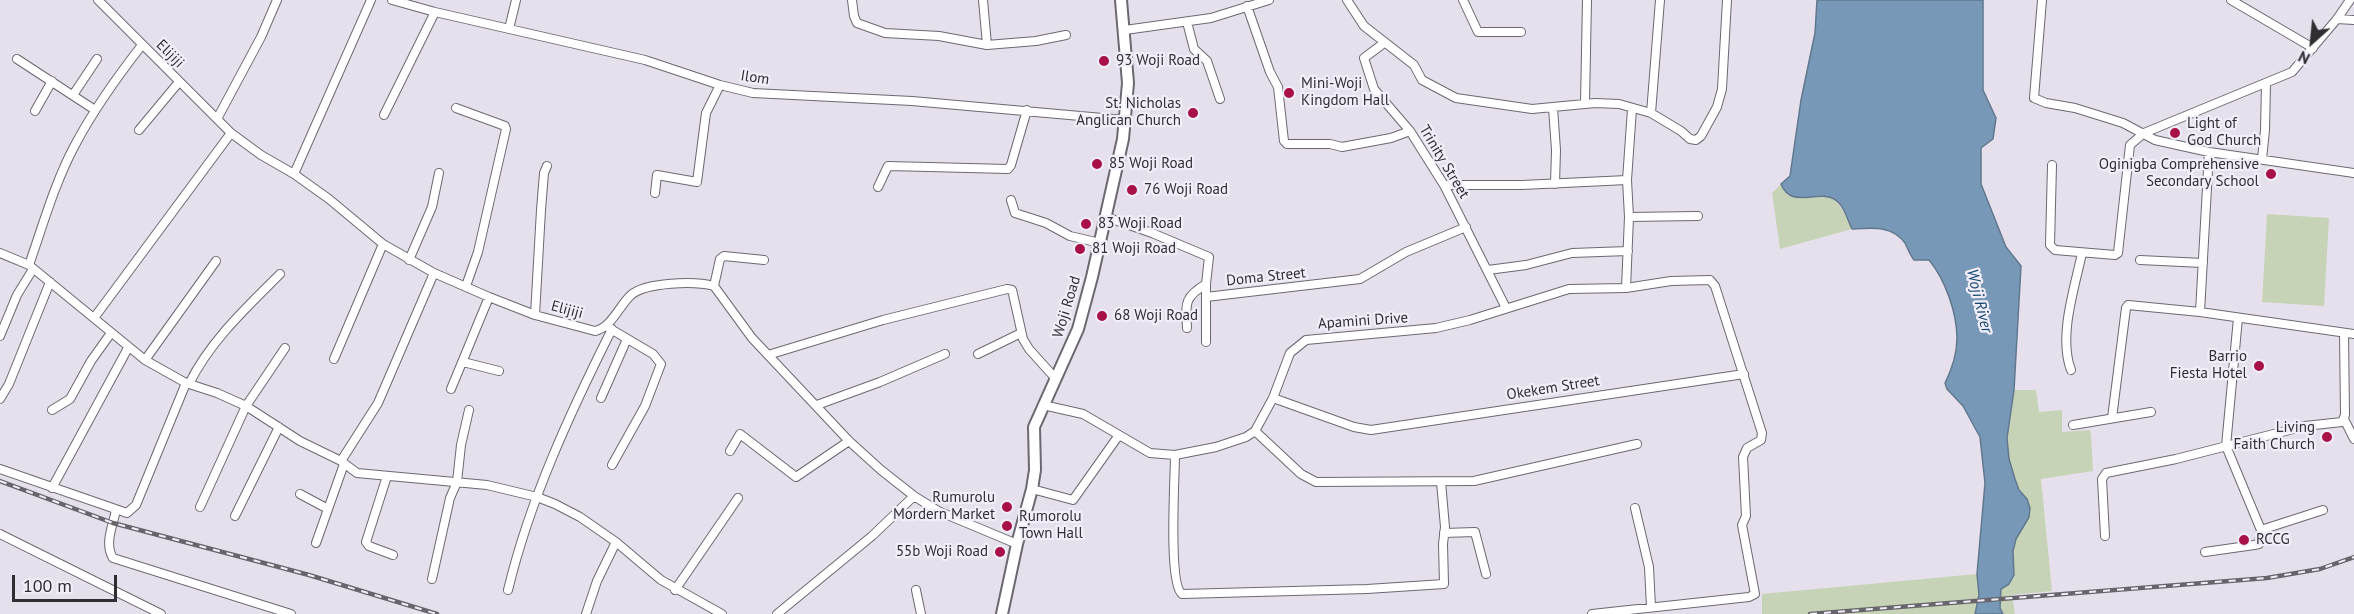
<!DOCTYPE html>
<html>
<head>
<meta charset="utf-8">
<style>
  body { margin:0 }
  #map { position:relative; width:2354px; height:614px; overflow:hidden; background:#e5e0ec; font-family:"PT Sans",sans-serif }
  canvas { display:block }
  .north { position:absolute; left:2282px; top:12px; width:60px; height:60px; -webkit-text-stroke:4px #f2eef9; paint-order:stroke; rotate:207deg; font-size:16px; font-weight:700; line-height:24px; text-align:center; color:#302e32 }
  .north::after { content:''; display:block; margin:auto; width:21px; height:27px; background:#302e32; clip-path:polygon(50% 0,100% 100%,50% 72%,0 100%) }
  .scale { position:absolute; left:12px; top:575px; width:105px; height:27px; box-sizing:border-box; border:3px solid #302e32; border-top:0; padding-left:8px; font-size:18px; line-height:21px; white-space:nowrap; color:#302e32; -webkit-text-stroke:4px #f2eef9; paint-order:stroke }
</style>
</head>
<body>
<div id="map">
<canvas width="2354" height="614"></canvas>
<div class="north">N</div>
<div class="scale">100 m</div>
</div>
<script>
const ctx = document.querySelector('canvas').getContext('2d');
ctx.lineJoin = 'round';
function fill(path, color) {
  ctx.fillStyle = color;
  ctx.fill(path, 'evenodd');
}
function stroke(path, color, width, dash) {
  ctx.strokeStyle = color;
  ctx.lineWidth = width;
  ctx.lineCap = dash ? 'butt' : 'round';
  ctx.setLineDash(dash || []);
  ctx.stroke(path);
}
function write(font, color, halo, rows, align = 'center') {
  ctx.font = font + ' "PT Sans",sans-serif';
  ctx.lineWidth = 4.5;
  ctx.setLineDash([]);
  ctx.textBaseline = 'middle';
  ctx.strokeStyle = halo;
  ctx.fillStyle = color;
  for (const [text, x, y, turn = 0] of rows) {
    ctx.save();
    ctx.translate(x, y);
    ctx.rotate((+turn || 0) * Math.PI / 180);
    ctx.textAlign = isNaN(turn) ? turn : align;
    if (halo) ctx.strokeText(text, 0, 0);
    ctx.fillText(text, 0, 0);
    ctx.restore();
  }
}
fill(new Path2D(`
  M1981,148V184L2006,247L2021,266L2014,390H2036L2039,412L2062,410V432L2090,430L2091,435L2093,471L2041,479L2052,591L2012,595L2015,614H2003L2000,608L2010,484L1974,230Z
  M1781,184L1787,195C1829,203 1830,181 1852,229L1780,249L1772,193Z
  M2267,214L2329,218L2324,306L2262,302Z
  M1977,574L1979,595L1975,614H1762V594Z`), '#c7d3b7');
const water = new Path2D(`
  M1817,0H1983V90L1996,118L1993,139L1981,148V184L2006,247L2021,266L2014,390L2007,438L2009,459L2015,479L2019,490L2027,499L2030,508L2029,517L2016,539L2013,551L2014,575L2009,584L2001,589L2000,608L2003,614H1975L1979,595L1977,574L1985,483L1980,437L1963,406L1947,389L1945,383C1952,369 1957,354 1957,338C1957,313 1945,279 1929,260H1914C1910,255 1908,249 1905,243C1892,225 1871,228 1852,229C1848,221 1845,209 1839,203C1822,185 1792,212 1781,184L1790,176L1801,100L1815,33Z`);
fill(water, '#7798b7');
stroke(water, '#62788f', 1.5);
const street = new Path2D(`
  M98,0L231,133L261,155L294,174L329,199L383,244L434,273L489,297L535,315L595,331C612,327 619,306 631,295C646,282 695,281 714,286L752,338L849,441L881,470L914,496L938,511L1017,544
  M392,0L435,12L645,60L720,85L753,93L912,101L1125,120
  M852,0L854,16L857,23L885,33L939,36L987,45L1036,41L1066,35
  M983,0L987,45
  M1347,0L1364,26L1414,65L1422,80L1456,98L1532,109L1595,103L1619,104L1651,113L1681,131L1690,139L1696,140L1701,136L1717,107L1722,89L1727,0
  M1463,0L1478,32H1521
  M2042,0L2034,98L2046,103L2075,108L2123,123L2155,140L2209,152L2354,173
  M2231,0L2313,48
  M1247,6L1270,72L1278,87L1284,141L1287,144H1330L1342,147L1391,138L1410,131
  M2337,19L2354,20
  M1187,22L1194,49L1207,61L1220,99
  M509,29L516,0
  M1125,30L1211,18L1269,0
  M1384,43L1364,58L1374,89L1410,131L1444,185L1506,308
  M17,59L95,110
  M73,95L97,59
  M1585,103L1587,0
  M456,108L505,126L506,129L478,252L466,286
  M1553,108L1556,150L1555,184
  M35,111L52,81
  M1651,113L1660,0
  M384,115L435,12
  M217,119L261,37L277,0
  M139,130L179,82
  M2262,159L2265,130L2266,83
  M2052,165L2050,245L2055,250L2115,255L2118,253L2130,145L2144,133L2292,72L2337,19L2350,0
  M294,174L371,0
  M1444,185H1522L1627,180
  M878,187L888,166L1008,169L1011,165L1027,110
  M655,193L657,175L697,182L706,113L720,85
  M1011,200L1015,213L1046,223L1070,236L1100,243
  M1106,217L1152,233L1209,257L1206,284V342
  M1629,217L1698,216
  M0,253L29,265L145,360L186,383L217,393L246,406L300,441L341,461L357,473L487,485L537,497L555,504L580,517L616,542L661,580L722,614
  M409,260L432,207L439,173
  M2140,260L2203,263
  M29,265C43,225 55,182 75,145C94,109 117,77 142,45
  M1488,270L1526,265L1572,253L1628,251
  M714,286L720,259L724,256L764,260
  M1626,288L1629,217L1627,180L1632,109
  M1206,297L1360,279L1406,252L1466,227
  M2200,312L2209,152
  M535,315L541,210L544,173L547,166
  M94,318L231,133
  M609,328L653,354L661,364L645,406L612,465
  M1187,328C1186,304 1183,298 1206,284
  M0,336L17,295L33,269
  M978,354L1021,333
  M768,355L883,320L1007,289L1012,290L1013,294L1023,339L1029,349L1056,379
  M334,359L383,244
  M145,360L216,261
  M463,362L499,371
  M2071,370C2058,336 2075,287 2082,253
  M189,384C210,341 247,307 280,274
  M451,389L489,297
  M601,398L627,339
  M1273,398L1354,427L1371,430L1744,374
  M0,399L9,384L50,282
  M817,405L880,382L945,354
  M1043,405L1083,414L1150,453L1175,455L1216,447L1246,437L1255,431L1273,398L1290,353L1306,340L1436,328L1470,320L1569,289L1626,288L1671,281L1710,280L1715,286L1762,433L1761,440L1747,448L1743,457L1746,516L1742,525L1755,594L1749,597L1592,614
  M52,410L70,399L91,361L111,333
  M2112,418L2126,308L2128,305L2200,312L2354,334
  M2344,419L2354,439
  M2073,425L2151,412
  M1255,431L1301,474L1316,482L1474,481L1637,444
  M730,451L740,434L796,477L849,441
  M1175,455C1175,477 1168,584 1182,594L1367,589L1444,584L1443,544L1445,527L1441,482
  M341,461L378,403L434,273
  M0,469L127,513L136,505L186,383
  M387,476L366,542L369,546L393,555
  M52,488L128,348
  M1032,489L1073,500L1119,435
  M300,494L328,509
  M200,507L246,406L285,348
  M1635,508L1649,567L1651,607
  M116,510C113,525 104,544 113,558L291,614
  M235,516L279,427
  M2261,530L2323,510
  M1444,533L1475,532L1486,574
  M0,534L161,614
  M2105,536L2102,479L2106,473L2176,459L2305,426L2342,422L2345,415L2344,333
  M316,543L344,464
  M2205,552L2254,545L2259,544L2261,530L2226,446L2238,318
  M432,579L450,498L457,482L461,445L469,410
  M508,590C530,499 570,413 612,329
  M675,590L738,498
  M916,590L921,614
  M586,614L597,581L616,542
  M777,614L872,536L914,496`);
const secondary = new Path2D(`
  M1002,614L1017,544L1032,489L1035,470L1034,427L1078,329L1092,277L1123,139L1128,83L1121,0`);
stroke(street, '#6c6872', 10);
stroke(secondary, '#6c6872', 14);
stroke(street, '#fff', 8);
stroke(secondary, '#fff', 10);
const rail = new Path2D(`
  M0,481L113,523L309,575L437,614
  M1810,614L2267,578L2320,569L2354,557`);
stroke(rail, '#67646b', 4.5);
stroke(rail, '#f2eef9', 2, [7]);
for (const [x, y, r, color] of [
  [1104,61,6,"#a71148"],
  [1289,93,6,"#a71148"],
  [1193,113,6,"#a71148"],
  [2175,133,6,"#a71148"],
  [1097,164,6,"#a71148"],
  [2271,174,6,"#a71148"],
  [1132,190,6,"#a71148"],
  [1086,224,6,"#a71148"],
  [1080,249,6,"#a71148"],
  [1102,316,6,"#a71148"],
  [2259,366,6,"#a71148"],
  [2327,437,6,"#a71148"],
  [1007,507,6,"#a71148"],
  [1007,526,6,"#a71148"],
  [2244,540,6,"#a71148"],
  [1000,552,6,"#a71148"]
]) {
  const dot = new Path2D();
  dot.arc(x, y, r, 0, 2 * Math.PI);
  ctx.fillStyle = color;
  ctx.fill(dot);
  stroke(dot, '#f2eef9', 2);
}
write('15px', '#302e32', '#f2eef9', [
  ["Elijiji",170,54,45],
  ["Ilom",755,78,9],
  ["Trinity Street",1444,162,59],
  ["Doma Street",1266,277,-6],
  ["Woji Road",1067,307,-73],
  ["Elijiji",567,310,15],
  ["Apamini Drive",1363,321,-4],
  ["Okekem Street",1553,388,-9]
]);
write('15px', '#302e32', '#f2eef9', [
  ["93 Woji Road",1116,61],
  ["Mini-Woji",1301,84],
  ["Kingdom Hall",1301,101],
  ["St. Nicholas",1181,104,"right"],
  ["Anglican Church",1181,121,"right"],
  ["Light of",2187,124],
  ["God Church",2187,141],
  ["85 Woji Road",1109,164],
  ["Oginigba Comprehensive",2259,165,"right"],
  ["Secondary School",2259,182,"right"],
  ["76 Woji Road",1144,190],
  ["83 Woji Road",1098,224],
  ["81 Woji Road",1092,249],
  ["68 Woji Road",1114,316],
  ["Barrio",2247,357,"right"],
  ["Fiesta Hotel",2247,374,"right"],
  ["Living",2315,428,"right"],
  ["Faith Church",2315,445,"right"],
  ["Rumurolu",995,498,"right"],
  ["Mordern Market",995,515,"right"],
  ["Rumorolu",1019,517],
  ["Town Hall",1019,534],
  ["RCCG",2256,540],
  ["55b Woji Road",988,552,"right"]
], 'left');
write('italic 16px', '#144771', '#f2eef9', [
  ["Woji River",1979,301,76]
]);
</script>
</body>
</html>
